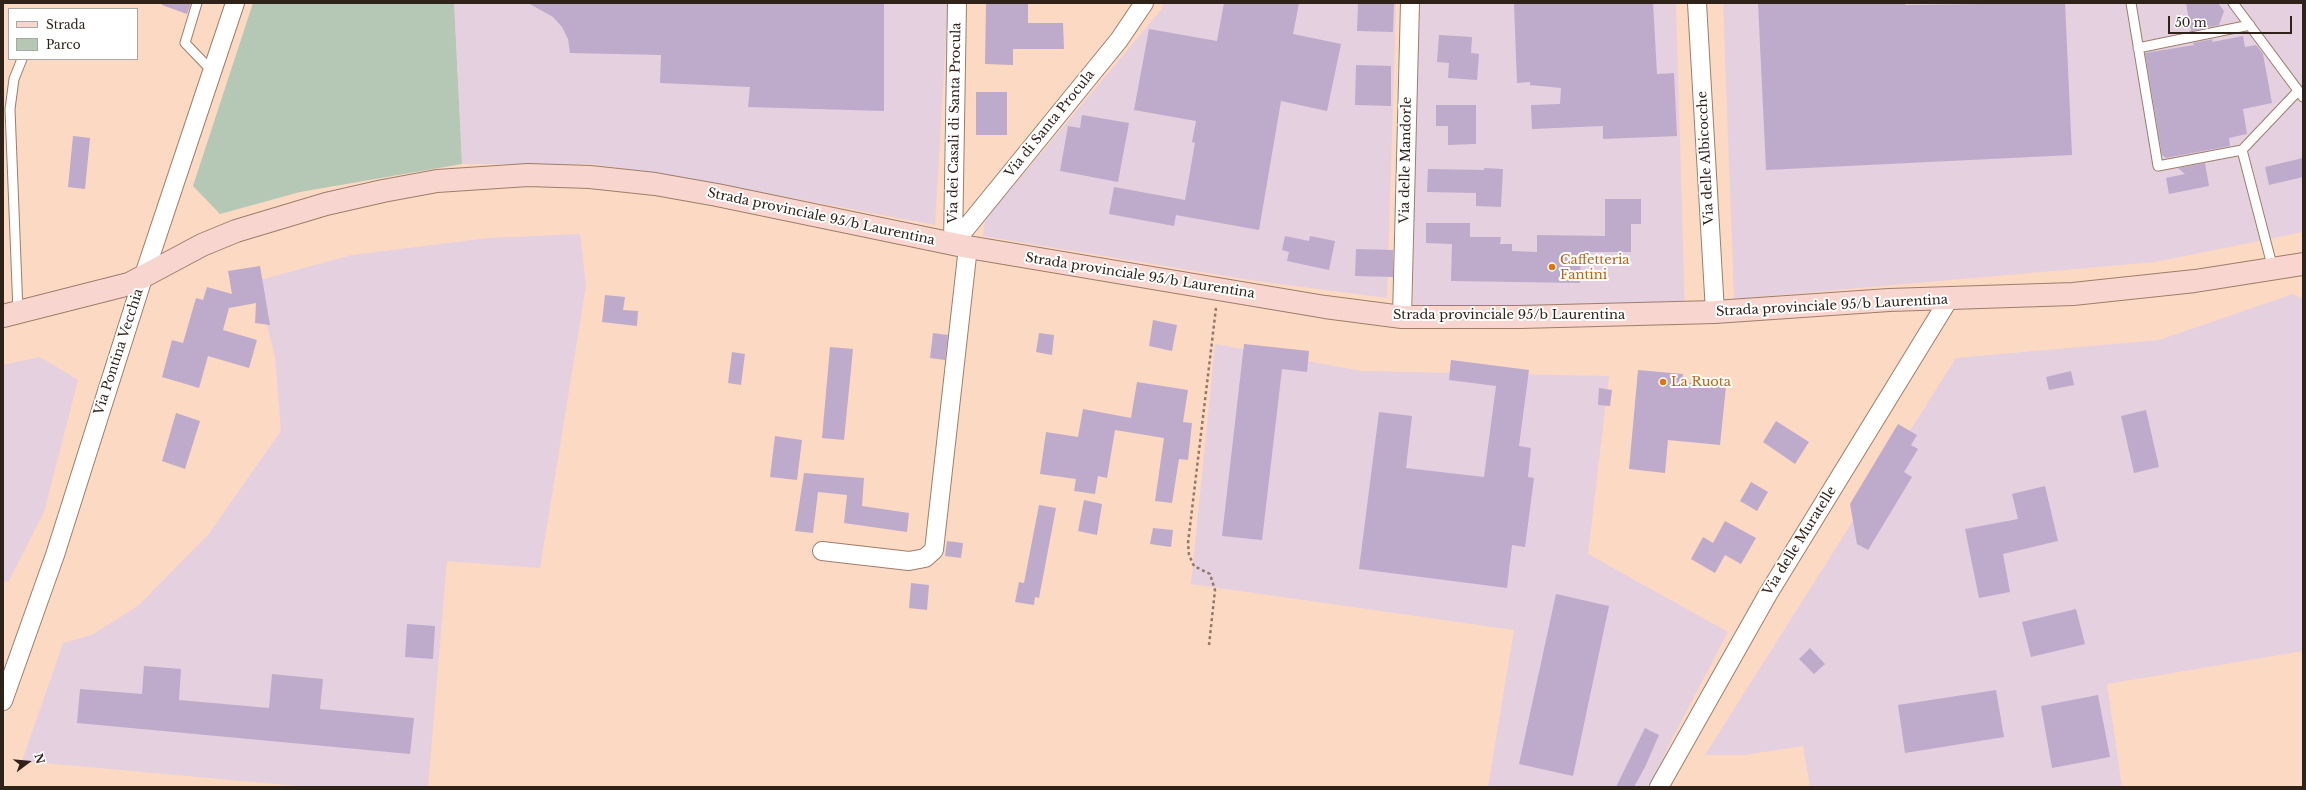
<!DOCTYPE html>
<html>
<head>
<meta charset="utf-8">
<style>
  body { margin:0 }
  #map { position:relative; width:2306px; height:790px; overflow:hidden; background:#fcd9c3; font-family:"Libre Baskerville",serif }
  canvas { display:block }
  .frame { position:absolute; inset:0; border:4px solid #2f2219; pointer-events:none }
  .legend { position:absolute; left:8px; top:8px; width:130px; height:52px; box-sizing:border-box; background:#fff; border:1px solid #aca7a3; margin:0; padding:5px 7px; list-style:none; font-size:12px; color:#2f2219 }
  .legend li { display:flex; align-items:center; gap:8px; height:20px }
  .legend b { width:20px; border:1px solid #aca7a3 }
  .north { position:absolute; left:8px; top:742px; width:40px; height:40px; -webkit-text-stroke:3px #fff; paint-order:stroke; rotate:74deg; font-size:11px; font-weight:700; line-height:16px; text-align:center; color:#2f2219 }
  .north::after { content:''; display:block; margin:auto; width:14px; height:18px; background:#2f2219; clip-path:polygon(50% 0,100% 100%,50% 72%,0 100%) }
  .scale { position:absolute; left:2168px; top:16px; width:124px; height:18px; box-sizing:border-box; border:2px solid #2f2219; border-top:0; padding-left:5px; font-size:12px; line-height:14px; white-space:nowrap; color:#2f2219; -webkit-text-stroke:3px #fff; paint-order:stroke }
</style>
</head>
<body>
<div id="map">
<canvas width="2306" height="790"></canvas>
<div class="frame"></div>
<ul class="legend">
<li><b style="height:5px;background:#f9d5cf"></b>Strada</li>
<li><b style="height:11px;background:#b5c7b5"></b>Parco</li>
</ul>
<div class="north">N</div>
<div class="scale">50 m</div>
</div>
<script>
const ctx = document.querySelector('canvas').getContext('2d');
ctx.lineJoin = 'round';
function fill(path, color) {
  ctx.fillStyle = color;
  ctx.fill(path, 'evenodd');
}
function stroke(path, color, width, dash) {
  ctx.strokeStyle = color;
  ctx.lineWidth = width;
  ctx.lineCap = dash ? 'butt' : 'round';
  ctx.setLineDash(dash || []);
  ctx.stroke(path);
}
function write(font, color, halo, rows, align = 'center') {
  ctx.font = font + ' "Libre Baskerville",serif';
  ctx.lineWidth = 4;
  ctx.setLineDash([]);
  ctx.textBaseline = 'middle';
  ctx.strokeStyle = halo;
  ctx.fillStyle = color;
  for (const [text, x, y, turn = 0] of rows) {
    ctx.save();
    ctx.translate(x, y);
    ctx.rotate((+turn || 0) * Math.PI / 180);
    ctx.textAlign = isNaN(turn) ? turn : align;
    if (halo) ctx.strokeText(text, 0, 0);
    ctx.fillText(text, 0, 0);
    ctx.restore();
  }
}
fill(new Path2D(`
  M454,3H948L935,225L677,176L592,164H462Z
  M1164,3H1396L1387,298L1257,281L983,236L985,220L1161,10Z
  M1414,3H1676L1685,315L1413,325Z
  M1723,3H2303V232L2155,262L1734,299Z
  M580,234L586,286L540,568L447,561L428,787H308L22,761L63,643L92,635L139,605L208,535L281,431L275,357L256,281L352,255L489,238Z
  M2293,294L2303,299V651L2107,684L2122,787H1810L1803,746L1744,755H1705L1956,358L2159,340Z
  M1215,344L1361,371L1609,376L1588,554L1728,632L1670,743L1650,787H1488L1514,630L1191,584Z
  M40,357L78,380L44,512L9,581L3,582V365Z`), '#e4d0df');
fill(new Path2D(`
  M253,3H454L462,164L300,192L220,214L193,186Z`), '#b5c7b5');
fill(new Path2D(`
  M162,3H191L187,14L162,5Z
  M528,3H884V111L748,107L750,87L660,83L661,55L570,53L568,39L562,27L553,17Z
  M986,3H1028V23H1063L1064,49H1013V65L985,64Z
  M1224,3H1299L1293,34L1341,44L1327,111L1281,101L1259,230L1176,215L1174,226L1109,214L1114,187L1185,200L1195,143L1192,142L1196,121L1134,110L1149,29L1217,41Z
  M1358,3H1394L1393,32L1357,31Z
  M1522,3H1653L1657,74L1674,73L1677,136L1603,139V126L1532,129L1531,105L1560,104L1561,88L1530,85V82L1517,83L1514,4Z
  M1758,3H1905V5L2065,3L2072,155L1766,170Z
  M2186,3H2218L2224,11L2219,25L2191,31Z
  M1439,35L1472,37L1471,53L1479,54L1477,80L1448,78L1449,63L1437,62Z
  M2243,36L2245,47L2256,45L2263,54L2272,103L2243,109L2247,134L2229,138L2230,146L2166,158L2162,155L2145,53L2194,45L2193,43L2213,39L2212,42Z
  M1356,65L1391,66V106L1355,105Z
  M976,92H1007V135H976Z
  M1436,105H1476V144L1448,145V126H1436Z
  M1082,115L1129,123L1118,182L1060,171L1068,126L1080,128Z
  M73,136L90,138L85,189L68,187Z
  M2303,158V177L2269,185L2265,167Z
  M2205,163L2209,186L2169,194L2166,178L2185,174L2178,168Z
  M1484,168L1503,169L1501,207L1476,206V193L1427,192L1428,169L1484,170Z
  M1605,199H1641V224H1631V252H1581L1580,283L1451,281L1452,244L1426,243V223H1470V237H1501L1500,244H1512V251L1537,252V235L1605,236Z
  M1285,236L1309,241L1310,236L1335,241L1329,270L1287,261L1289,252L1282,250Z
  M1356,249L1393,250V277L1355,276Z
  M260,266L270,325L255,323L256,303L229,308L223,330L257,340L249,368L208,356L199,388L162,377L172,340L183,343L196,298L203,300L207,287L232,294L228,271Z
  M605,295L625,297L623,310L638,311L637,326L602,322Z
  M1153,320L1177,325L1172,351L1149,346Z
  M933,333L948,335L945,360L930,358Z
  M1039,333L1054,335L1052,355L1036,352Z
  M1244,344L1309,351L1307,372L1282,369L1262,540L1222,536Z
  M830,347L853,349L844,440L822,438Z
  M732,352L745,354L741,385L728,383Z
  M1451,360L1529,370L1519,446L1531,448L1528,477L1534,478L1525,547L1512,545L1507,588L1359,569L1379,412L1412,416L1406,468L1484,477L1496,386L1449,380Z
  M1638,370L1683,374L1682,382L1726,386L1720,445L1668,440L1665,473L1629,469Z
  M2071,371L2074,385L2049,390L2046,377Z
  M1137,382L1188,390L1183,422L1192,423L1188,460L1179,459L1172,503L1155,501L1164,438L1115,430L1107,478L1098,476L1095,494L1074,491L1076,479L1040,474L1046,432L1078,437L1083,409L1131,418Z
  M1599,388L1612,390L1610,406L1598,405Z
  M2146,410L2159,467L2134,473L2121,416Z
  M176,413L200,421L185,469L162,461Z
  M1776,421L1809,442L1795,464L1763,442Z
  M1898,424L1917,435L1911,445L1918,449L1904,472L1912,477L1868,550L1857,544L1850,504Z
  M775,436L802,440L797,480L770,477Z
  M804,473L864,478L862,506L909,513L907,532L844,523L847,495L818,492L813,533L795,531Z
  M1751,482L1768,492L1757,511L1740,501Z
  M2045,486L2058,541L2003,554L2010,592L1979,598L1965,529L2018,519L2012,494Z
  M1084,500L1102,504L1097,535L1078,531Z
  M1039,505L1056,508L1039,598L1035,597L1034,605L1015,602L1019,582L1024,583Z
  M1725,521L1756,538L1741,564L1725,555L1715,573L1691,559L1703,537L1713,543Z
  M1153,528L1173,530L1171,547L1150,544Z
  M947,541L963,543L961,558L945,556Z
  M911,583L929,585L927,610L909,608Z
  M1556,594L1609,606L1573,776L1519,764Z
  M2076,609L2085,644L2031,657L2022,622Z
  M407,624L435,626L433,659L405,657Z
  M1810,648L1825,664L1814,674L1799,659Z
  M144,666L181,669L179,700L269,708L272,674L323,679L320,709L414,718L410,754L77,723L80,689L142,694Z
  M1996,690L2004,737L1905,753L1898,705Z
  M2098,695L2110,757L2052,768L2041,706Z
  M1645,728L1659,735L1645,767L1634,787H1616Z`), '#beabcb');
const service = new Path2D(`
  M197,3L185,43L211,70
  M2131,3L2158,166L2242,150L2273,269
  M2233,3L2303,97
  M2138,48L2250,25
  M2242,150L2298,91
  M18,312L10,109L14,79L22,59`);
const minor = new Path2D(`
  M1697,3L1715,312
  M953,244L1119,40L1144,3
  M953,244L957,3
  M1402,317L1410,3
  M822,551L909,561L925,558L934,550L968,247
  M3,701L55,555L143,278L235,3
  M1659,787L1768,594L1949,299`);
const secondary = new Path2D(`
  M3,316L129,284L202,245L236,231L326,204L383,191L437,181L528,175L590,177L655,184L717,195L968,247L1325,307L1402,317H1520L1715,312L1889,300L2073,294L2195,281L2303,264`);
stroke(service, '#9e7d69', 11);
stroke(minor, '#9e7d69', 20);
stroke(secondary, '#9e7d69', 24);
stroke(new Path2D(`
  M1209,645L1215,590L1210,574L1194,566L1189,555L1188,543L1216,308`), '#907869', 2.5, [3, 3]);
stroke(service, '#fff', 9);
stroke(minor, '#fff', 18);
stroke(secondary, '#f9d5cf', 22);
for (const [x, y, r, color] of [
  [1552,267,4,"#e8710a"],
  [1663,382,4,"#e8710a"]
]) {
  const dot = new Path2D();
  dot.arc(x, y, r, 0, 2 * Math.PI);
  ctx.fillStyle = color;
  ctx.fill(dot);
  stroke(dot, '#fff', 1.5);
}
write('13px', '#2f2219', '#fff', [
  ["Via dei Casali di Santa Procula",955,123,-89],
  ["Via di Santa Procula",1050,124,-51],
  ["Via delle Albicocche",1706,158,-93],
  ["Via delle Mandorle",1406,160,-89],
  ["Strada provinciale 95/b Laurentina",821,217,12],
  ["Strada provinciale 95/b Laurentina",1140,276,9],
  ["Strada provinciale 95/b Laurentina",1832,306,-3],
  ["Strada provinciale 95/b Laurentina",1509,315],
  ["Via Pontina Vecchia",119,352,-72],
  ["Via delle Muratelle",1800,541,-58]
]);
write('13px', '#c56008', '#fff', [
  ["Caffetteria",1560,260],
  ["Fantini",1560,275],
  ["La Ruota",1671,382]
], 'left');
</script>
</body>
</html>
